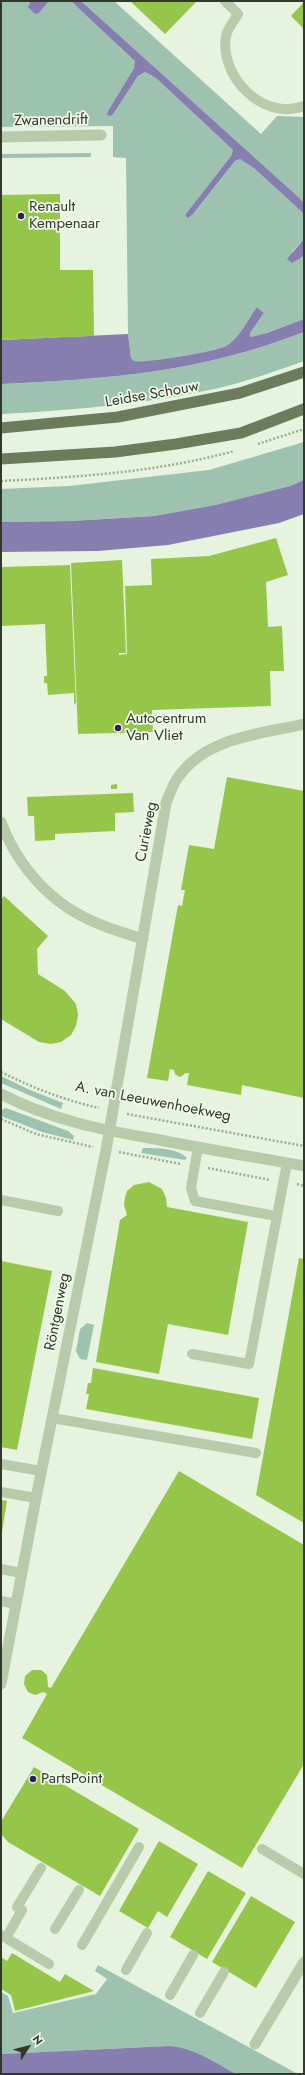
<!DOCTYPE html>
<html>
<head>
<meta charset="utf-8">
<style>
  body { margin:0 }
  #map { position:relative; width:305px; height:2075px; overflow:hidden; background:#e5f3df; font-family:Jost,sans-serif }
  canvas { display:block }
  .frame { position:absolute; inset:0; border:2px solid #32392a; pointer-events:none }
  .north { position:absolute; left:8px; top:2027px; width:40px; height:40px; -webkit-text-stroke:3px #f0faeb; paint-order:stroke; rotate:54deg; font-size:11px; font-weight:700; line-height:16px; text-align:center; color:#32392a }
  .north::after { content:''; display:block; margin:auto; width:14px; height:18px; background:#32392a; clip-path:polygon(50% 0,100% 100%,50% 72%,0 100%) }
</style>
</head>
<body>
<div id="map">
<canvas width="305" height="2075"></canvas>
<div class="frame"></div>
<div class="north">N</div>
</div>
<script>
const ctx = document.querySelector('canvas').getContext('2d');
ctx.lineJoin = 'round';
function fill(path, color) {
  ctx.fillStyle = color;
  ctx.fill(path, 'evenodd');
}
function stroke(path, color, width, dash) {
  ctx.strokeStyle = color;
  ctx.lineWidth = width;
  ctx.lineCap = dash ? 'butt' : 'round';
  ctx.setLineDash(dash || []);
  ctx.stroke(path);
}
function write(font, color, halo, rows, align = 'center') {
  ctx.font = font + ' Jost,sans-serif';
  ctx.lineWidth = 3.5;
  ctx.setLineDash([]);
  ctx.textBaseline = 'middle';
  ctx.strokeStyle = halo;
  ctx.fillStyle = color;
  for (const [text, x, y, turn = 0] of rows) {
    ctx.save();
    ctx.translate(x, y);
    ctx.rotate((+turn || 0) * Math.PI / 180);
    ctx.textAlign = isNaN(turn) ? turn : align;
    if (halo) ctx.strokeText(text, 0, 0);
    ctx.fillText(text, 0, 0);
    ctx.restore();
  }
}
fill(new Path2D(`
  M1,1H30L28,5L39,13L49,1H71L134,58L136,64L134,68L108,111L111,116L138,76L145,72L156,78L231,148L233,150L231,156L185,215L193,214L235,161L240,159L255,169L304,214V239L292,252L302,258L304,256V319L267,333L250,337V333L264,313L257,307C248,319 239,339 226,346C214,352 147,363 134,361L131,358L128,334L126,158L113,157V126L1,127Z
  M81,1H114L261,134L277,116L304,117V203Z
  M91,153V157L1,158V154Z
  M304,332V361C276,371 248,381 219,388C148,404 74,410 1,414V384C108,379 203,372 304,332Z
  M304,442V480L290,486L215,505L154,516L71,521L1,522V489L69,486L209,470Z
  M1,1076L30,1090L63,1103L61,1109L1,1083Z
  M6,1108L68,1131L74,1136L73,1140L42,1132L1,1116V1110Z
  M143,1148C155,1148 178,1148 187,1158L185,1160L141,1153Z
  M87,1323L94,1325L87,1360L80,1359L76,1351L80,1329Z
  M98,1965L298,2074H236L196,2053L169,2046L1,2054V1992L8,1996L13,2013L96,1994L107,1979L95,1971Z`), '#9ec2b0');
fill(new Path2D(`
  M30,1H49L39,13L35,14L28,7Z
  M71,1H81L297,196L304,203V214L255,169L240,159L235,161L193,214L188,218L185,215L231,156L233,150L156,78L145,72L138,76L113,114L111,116L107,115L108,111L134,68L135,61Z
  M304,239V256L292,263L287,259Z
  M257,307L264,313L250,333V337L267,333L304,319V332C202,372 109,379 1,384V340L128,334L131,358L134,361C147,363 214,352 226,346C239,339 248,319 257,307Z
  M304,480V514L279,523L168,545L98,551L1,552V522L71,521L154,516L215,505L290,486Z
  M169,2046C194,2048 214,2062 236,2074H1V2054Z`), '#877eb0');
fill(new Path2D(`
  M130,1H197L165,34Z
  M304,2V29L291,16Z
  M60,194V270H93L94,336L1,340V195Z
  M276,538L288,575L266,582L268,627L282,626L284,671H270L271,706L152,710L153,732L78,734L71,563L122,560L126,653H119V655L127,654L125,586L152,585L151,559L209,556Z
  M70,565L76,703L74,704V693L48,695L47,683H44V676H47L45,624L1,626V567Z
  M227,777L304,791V1098L242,1085L241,1095L187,1085L189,1073H185L182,1076L179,1077L175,1074L174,1070L170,1069L168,1081L147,1078L178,905L182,906L185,890H181L189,845L214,849Z
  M117,784V789H111V785Z
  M133,793L134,812L115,813V831L55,834V840L35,841L34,816H28L27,797Z
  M4,896L48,936L37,949L38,974L65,991L76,1004L78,1015L76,1026L71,1035L61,1042L51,1044L39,1042L1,1019V900Z
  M149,1182L162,1189L166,1198L167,1207L248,1222L228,1335L168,1324L159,1374L96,1362L120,1220L127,1215L124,1205L125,1197L127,1191L134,1185Z
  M299,1258L304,1259V1523L256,1495Z
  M1,1261L52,1271L17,1450L1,1447Z
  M93,1368L259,1398L252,1439L86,1409L89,1394H86L88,1383H91Z
  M179,1471L304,1545V1764L242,1868L22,1738L47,1694L44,1692L35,1695L28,1692L24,1684L25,1676L32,1670H41L47,1675L48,1687L51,1688Z
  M1,1500L7,1501L2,1532H1Z
  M34,1767L139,1829L100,1896L8,1842L2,1835V1820Z
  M159,1841L198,1864L167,1917L158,1911L148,1928L119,1911Z
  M208,1871L246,1893L207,1959L170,1937Z
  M251,1896L295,1922L256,1988L212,1962Z
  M12,1953L60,1982L65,1974L94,1991L15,2011L11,1995L1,1989V1957L7,1961Z`), '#95c64a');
stroke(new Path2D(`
  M258,444L304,429
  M1,481C79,477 158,472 234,451
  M1,1072C33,1088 64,1100 99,1108
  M127,1114L304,1146
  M1,1119L36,1134L93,1147
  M119,1152L181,1164
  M208,1168L270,1180
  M297,1184L304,1186`), '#9aad8c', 2.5, [2, 2]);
stroke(new Path2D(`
  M225,1L238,14C235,20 227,29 226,36C219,76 263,122 304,106
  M198,1147L191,1188L195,1201L276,1216
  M1,1200L58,1211
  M192,1354L249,1364L287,1163
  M52,1418L256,1453
  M1,1464L41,1471
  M1,1492L36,1498
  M1,1569L21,1573
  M1,1601L16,1604
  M262,1849L304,1874
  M17,1907L41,1868
  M55,1929L79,1890
  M1,1935L49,1964
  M6,1938L22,1910
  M82,1945L139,1847
  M126,1970L147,1933
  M170,1995L193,1955
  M200,2013L224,1972`), '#b7cbaa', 10);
stroke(new Path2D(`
  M1,137L101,135
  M1,822C18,868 53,906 99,924C113,930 128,934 143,939
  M1,1684L36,1498L106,1150L166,803C170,794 173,783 179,776C207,737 261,734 304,724
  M255,2044L304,1962`), '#b7cbaa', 11);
stroke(new Path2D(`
  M1,1094C49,1119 101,1130 155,1139C204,1149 254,1157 304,1166`), '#b7cbaa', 11);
stroke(new Path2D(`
  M1,428L118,417L240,393L304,372
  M1,459L115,452L176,444L241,433L304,409`), '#6b7b5b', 11);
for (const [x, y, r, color] of [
  [21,216,4,"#2c1f5b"],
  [118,728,4,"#2c1f5b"],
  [33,1779,4,"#2c1f5b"]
]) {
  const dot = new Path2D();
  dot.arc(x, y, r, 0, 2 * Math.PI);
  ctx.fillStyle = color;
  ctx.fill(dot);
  stroke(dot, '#f0faeb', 1.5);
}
write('15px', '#32392a', '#f0faeb', [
  ["Zwanendrift",51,121,-1],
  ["Leidse Schouw",152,395,-10],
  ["Curieweg",147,832,-79],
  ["A. van Leeuwenhoekweg",153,1102,11],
  ["Röntgenweg",58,1312,-79]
]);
write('15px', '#32392a', '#f0faeb', [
  ["Renault",29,207],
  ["Kempenaar",29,224],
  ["Autocentrum",126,719],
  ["Van Vliet",126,736],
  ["PartsPoint",41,1779]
], 'left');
</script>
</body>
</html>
